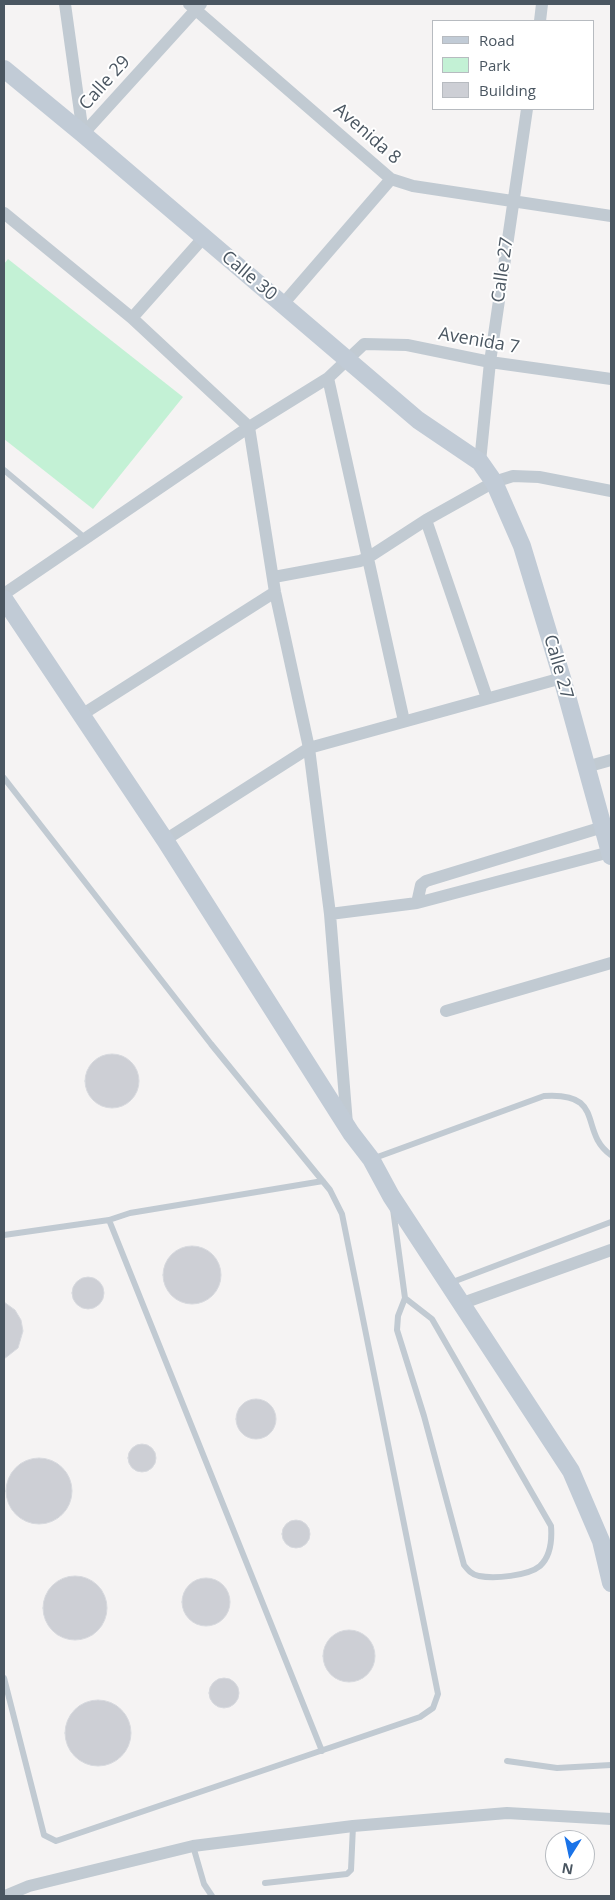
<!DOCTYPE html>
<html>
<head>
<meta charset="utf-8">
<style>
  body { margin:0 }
  #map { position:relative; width:615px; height:1900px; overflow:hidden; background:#f5f3f3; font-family:"Open Sans",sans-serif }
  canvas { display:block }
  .frame { position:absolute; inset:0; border:5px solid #4a5661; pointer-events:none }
  .legend { position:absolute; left:432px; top:20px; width:162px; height:90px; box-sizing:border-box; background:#fff; border:1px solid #b7bbc0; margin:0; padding:6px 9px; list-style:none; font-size:15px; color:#4a5661 }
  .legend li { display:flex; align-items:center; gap:10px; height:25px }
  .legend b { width:25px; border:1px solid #b7bbc0 }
  .north { position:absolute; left:545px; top:1830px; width:50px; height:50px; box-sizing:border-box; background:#fff; border:1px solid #b7bbc0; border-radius:50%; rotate:190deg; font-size:14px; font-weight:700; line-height:20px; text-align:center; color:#4a5661 }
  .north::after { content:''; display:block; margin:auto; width:18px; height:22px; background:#1a73e8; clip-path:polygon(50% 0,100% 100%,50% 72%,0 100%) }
</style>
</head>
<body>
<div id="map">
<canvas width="615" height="1900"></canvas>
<div class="frame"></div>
<ul class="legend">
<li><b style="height:6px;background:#c1cbd6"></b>Road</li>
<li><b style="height:14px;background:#c3f1d5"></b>Park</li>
<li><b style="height:14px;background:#cdcfd5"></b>Building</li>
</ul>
<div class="north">N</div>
</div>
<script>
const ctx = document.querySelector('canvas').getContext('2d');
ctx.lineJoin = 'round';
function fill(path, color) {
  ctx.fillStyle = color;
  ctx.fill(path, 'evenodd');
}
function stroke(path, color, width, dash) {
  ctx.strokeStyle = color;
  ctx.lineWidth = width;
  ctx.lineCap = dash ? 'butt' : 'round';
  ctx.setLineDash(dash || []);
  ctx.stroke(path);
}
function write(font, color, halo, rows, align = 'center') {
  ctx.font = font + ' "Open Sans",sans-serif';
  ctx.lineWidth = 4;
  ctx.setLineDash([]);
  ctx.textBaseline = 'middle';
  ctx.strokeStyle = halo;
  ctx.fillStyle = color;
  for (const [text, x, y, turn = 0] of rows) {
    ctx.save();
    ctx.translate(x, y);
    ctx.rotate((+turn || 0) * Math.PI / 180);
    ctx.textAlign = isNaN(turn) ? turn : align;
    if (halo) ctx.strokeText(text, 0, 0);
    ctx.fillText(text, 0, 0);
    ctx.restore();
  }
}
fill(new Path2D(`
  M8,259L183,397L93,509L4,439V264Z`), '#c3f1d5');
const building = new Path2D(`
  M85 1081a27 27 0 1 1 54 0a27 27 0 1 1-54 0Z
  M163 1275a29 29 0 1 1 58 0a29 29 0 1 1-58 0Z
  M72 1293a16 16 0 1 1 32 0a16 16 0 1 1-32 0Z
  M4,1302L15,1310L21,1320L23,1331L18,1348L4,1359Z
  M236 1419a20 20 0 1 1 40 0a20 20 0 1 1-40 0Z
  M128 1458a14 14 0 1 1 28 0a14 14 0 1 1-28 0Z
  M6 1491a33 33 0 1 1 66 0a33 33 0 1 1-66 0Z
  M282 1534a14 14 0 1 1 28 0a14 14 0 1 1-28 0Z
  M43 1608a32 32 0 1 1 64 0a32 32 0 1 1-64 0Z
  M182 1602a24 24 0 1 1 48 0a24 24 0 1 1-48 0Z
  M323 1656a26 26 0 1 1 52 0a26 26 0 1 1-52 0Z
  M209 1693a15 15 0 1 1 30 0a15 15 0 1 1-30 0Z
  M65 1733a33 33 0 1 1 66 0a33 33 0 1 1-66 0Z`);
fill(building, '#cdcfd5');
stroke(building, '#d7d9de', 1);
stroke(new Path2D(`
  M4,470L85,538
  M4,778L211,1044L330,1190L342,1214L438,1694L433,1708L420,1717L56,1841L44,1835L4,1678
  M372,1159L544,1096C607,1092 578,1132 611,1155
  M393,1209L405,1298L398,1316L397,1330L424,1416L464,1565C468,1570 472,1575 479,1576C494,1579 528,1576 540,1566C551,1556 552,1539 551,1526L432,1319L405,1298
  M109,1220L322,1751
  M4,1235L109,1220L130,1213L323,1181
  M450,1283L611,1222
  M507,1761L557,1768L611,1765
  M193,1846L204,1884L212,1896
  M265,1883L347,1874L351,1870L353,1826`), '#c1cad2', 6);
stroke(new Path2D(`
  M65,4L83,134
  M189,4L391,179L413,186L611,216
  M540,21L542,4
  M83,134L201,4
  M4,213L132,318L249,427L275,592L309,748L330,914L347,1124
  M283,304L391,179
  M132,318L204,237
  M328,378L404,721
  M480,462L490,362L527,109
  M426,520L487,698
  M274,577L360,561L369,557L426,520L494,482L513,476L539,477L611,491
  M4,594L249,427L328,378L364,344L407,345L490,362L611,379
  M83,714L275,592
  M586,767L611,760
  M165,840L309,748L562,678
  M417,903L421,885L426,881L603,827
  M330,914L417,903L610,852
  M446,1011L611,963
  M463,1303L611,1250
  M5,1896L29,1886L193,1846L353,1826L507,1813L611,1819`), '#c1cad2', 12);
stroke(new Path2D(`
  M4,69L83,134L418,420L480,462L494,482L522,546L562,678L611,856
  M4,599L165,840L351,1133L371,1159L391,1196L571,1471L601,1541L611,1583`), '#c1cbd6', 18);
write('18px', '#4a5661', '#fff', [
  ["Calle 29",105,83,-48],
  ["Avenida 8",367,134,41],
  ["Calle 27",503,270,-82],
  ["Calle 30",249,276,40],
  ["Avenida 7",479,341,10],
  ["Calle 27",558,667,74]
]);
</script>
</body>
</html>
